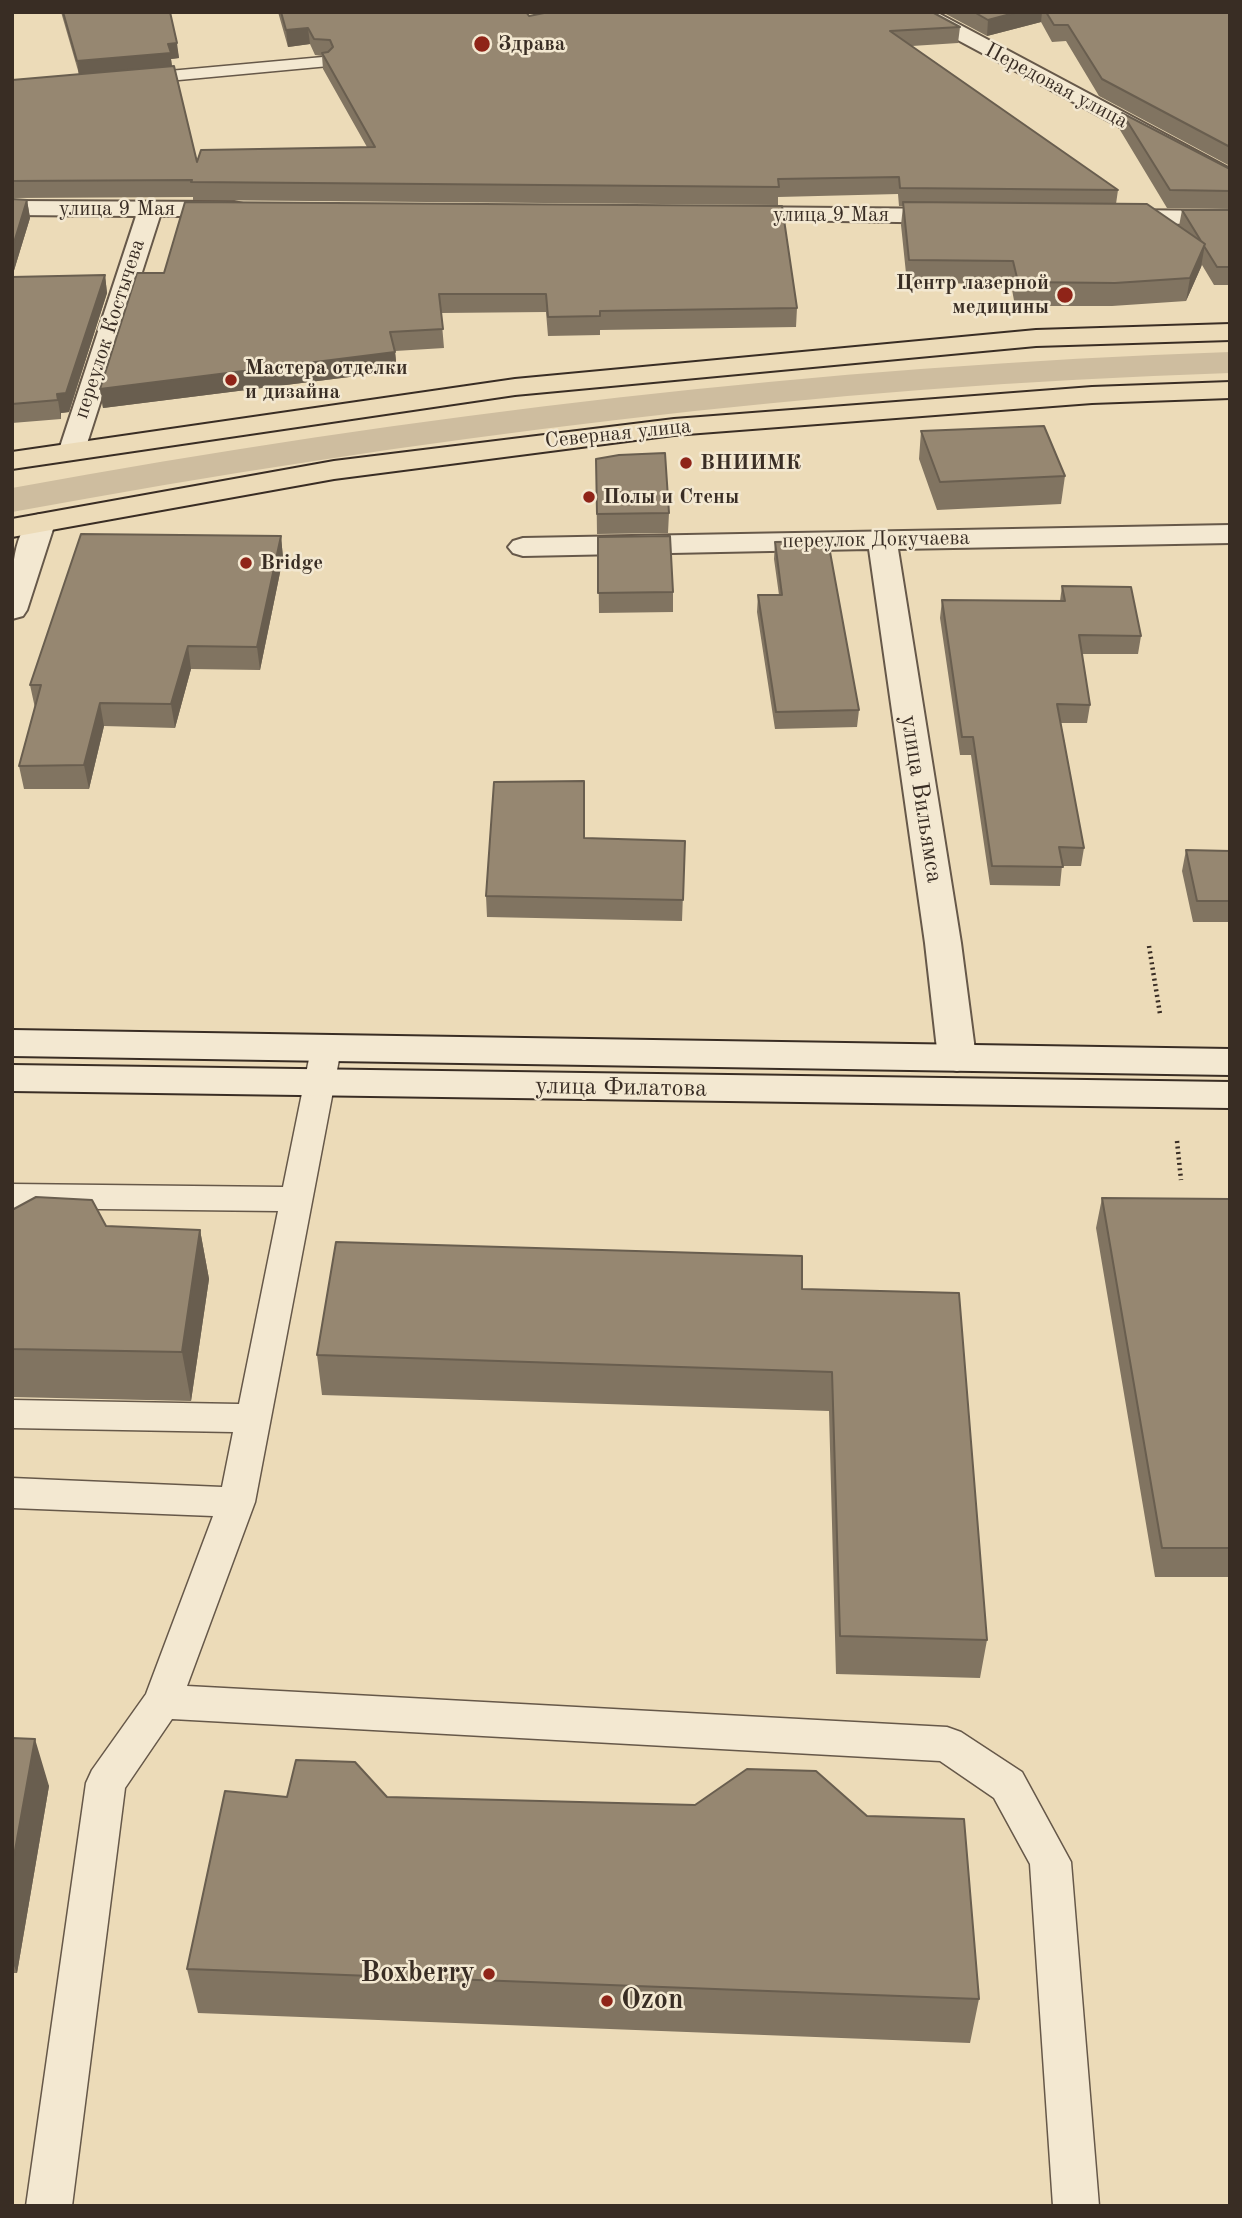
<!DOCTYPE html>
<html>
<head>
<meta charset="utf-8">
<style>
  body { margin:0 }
  #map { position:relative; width:1242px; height:2218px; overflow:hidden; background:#ecdbb8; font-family:"Old Standard TT",serif }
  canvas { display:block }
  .frame { position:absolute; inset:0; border:14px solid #392d24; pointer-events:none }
</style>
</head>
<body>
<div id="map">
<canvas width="1242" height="2218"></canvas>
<div class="frame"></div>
</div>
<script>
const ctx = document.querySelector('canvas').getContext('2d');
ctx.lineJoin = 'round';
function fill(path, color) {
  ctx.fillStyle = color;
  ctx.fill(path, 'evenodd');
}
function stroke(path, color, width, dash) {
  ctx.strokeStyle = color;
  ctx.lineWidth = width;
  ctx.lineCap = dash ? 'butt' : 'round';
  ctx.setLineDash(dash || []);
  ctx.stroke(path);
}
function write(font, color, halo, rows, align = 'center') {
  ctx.font = font + ' "Old Standard TT",serif';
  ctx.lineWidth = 5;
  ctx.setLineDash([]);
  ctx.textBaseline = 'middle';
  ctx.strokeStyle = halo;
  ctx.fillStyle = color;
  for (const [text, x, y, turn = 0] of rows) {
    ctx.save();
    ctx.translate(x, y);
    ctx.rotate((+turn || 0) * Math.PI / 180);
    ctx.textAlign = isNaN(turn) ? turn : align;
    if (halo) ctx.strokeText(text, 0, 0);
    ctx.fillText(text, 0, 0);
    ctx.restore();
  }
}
fill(new Path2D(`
  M1230,352V373C821,386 414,438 12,512V488C414,414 822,366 1230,352Z`), '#cebd9f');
const lane = new Path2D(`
  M323,57L329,58L332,62L329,66L136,84L127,79L136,74Z
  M326,1039L337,1042L341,1049L255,1502L187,1686L947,1727L961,1732L1022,1772L1071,1862L1099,2206H1053L1030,1864L994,1798L940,1761L172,1719L125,1788L72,2206H26L86,1783L92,1770L146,1694L213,1516L12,1508V1478L222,1487L233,1432L12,1428V1400L239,1404L278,1211L12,1208V1184L283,1187L311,1049L315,1042Z`);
const street = new Path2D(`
  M910,12H936L1230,169V186L913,16Z
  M12,201L234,202L243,204L246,209L243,214L234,216H160L83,456L73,458L63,456L59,450L136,216L12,215Z
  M732,207L955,209L964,211L967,216L964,221L955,223L723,219L720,214L723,209Z
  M1113,210L1230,211V225L1104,222L1101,217L1104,212Z
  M40,514L50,517L55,523L27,610L23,616L12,619C12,585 9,547 30,517Z
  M1230,525V543L898,549L961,943L976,1058L970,1067L957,1071L944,1067L938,1058L925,943L869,549L523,556L513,553L508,547L513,541L523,538Z`);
const secondary = new Path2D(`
  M12,1030L1230,1049V1075L12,1056Z
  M12,1065L1230,1082V1108L12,1091Z`);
const primary = new Path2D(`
  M1230,324V340L1036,346L515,395L12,469V452L515,379L1036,330Z
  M1230,382V398L1092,403L674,435L334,479L12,537V519L334,461L674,419L1092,387Z`);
stroke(lane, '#665849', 3);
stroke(street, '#665849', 4);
stroke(secondary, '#392d24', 4);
stroke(primary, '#392d24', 4);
stroke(new Path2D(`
  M1149,946L1160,1014
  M1177,1141L1181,1180`), '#392d24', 4.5, [2, 3.5]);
fill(lane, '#f3e8d1');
fill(street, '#f3e8d1');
fill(secondary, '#f3e8d1');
fill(primary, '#ecdbb8');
fill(new Path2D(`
  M61,12H170L179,58L171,59L172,66L197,162L367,147L323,69L322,56L315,55L310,44L288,47L278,12H526L529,16L960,27L958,43L912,46L1118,190L1116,204L1179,226L1182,210H1230V285H1214L1202,265L1186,301L1112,306H1015L1011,284L907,283L901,225L903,206H899L898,194L778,197V205L193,200V197L12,198V80L79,74Z
  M942,12H1230V166L1099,96L1066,41L1052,42L1041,22L987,36Z
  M1122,113L1230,169V209L1167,208L1120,130Z
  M12,199L27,200L30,218L12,277L105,275L107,293L69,412L61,413V419L12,423Z
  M185,202L797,308L796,327L600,330V335L548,336L546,312L441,313L444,348L395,351L397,371L103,408L100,389L164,273Z
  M921,431L1065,476L1061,504L937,510L919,459Z
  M596,459L669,513L668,533L597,534Z
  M281,536L283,558L260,670L191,669L175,728L104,726L89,789H24L19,766L35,708L30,685Z
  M598,537L673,592V612L599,613Z
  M775,542L859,710L857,727L775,729L757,612L758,595H779L774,559Z
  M1062,586L1141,636L1138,654H1082L1090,705L1087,723H1061L1084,848L1081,866H1062L1060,886L990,885L971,755H960L940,618L942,600L1060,601Z
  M584,838L685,841L682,921L487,917L486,896Z
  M1186,850L1230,851V922H1193L1182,871Z
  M1102,1198L1230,1199V1577H1155L1096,1228Z
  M12,1210L106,1226L200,1230L209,1279L191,1401L12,1397Z
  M802,1289L987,1640L980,1678L836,1674L829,1411L322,1395L317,1355Z
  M12,1738L49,1786L17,1973H12Z
  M387,1797L979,1999L970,2043L198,2013L187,1969Z`), '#817461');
fill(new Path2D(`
  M1018,12H1042L1041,22L987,36L988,20Z
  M308,28L310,44L288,47L286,30Z
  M177,43L179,58L171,59L172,67L79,76L77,61Z
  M27,200L30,218L12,277V249Z
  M1205,244L1201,267L1186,301L1190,278Z
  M105,275L107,293L69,412L61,413V419L57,394Z
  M395,352L397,371L103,408L100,389Z
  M281,536L283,558L260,670L257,647Z
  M188,646L191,669L175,728L171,704Z
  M100,703L104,726L89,789L84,765Z
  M200,1230L209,1279L191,1401L182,1352Z
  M35,1739L49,1786L17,1973L12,1961V1867Z`), '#695e4f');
const building = new Path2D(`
  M63,12H170L177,43L168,44L171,53L77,61Z
  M281,12H526L529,16L549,12H932L960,27L890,31L1118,190L900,188L899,177L778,179L779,187L191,182L192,180L12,181V80L174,66L197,162L201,150L375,147L322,53L328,52L333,47L330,40L314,39L308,28L286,30Z
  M974,12H1018L988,20Z
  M1046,12H1230V147L1102,79L1068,25H1054Z
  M1122,113L1230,169V191L1170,190Z
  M12,199L27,200L12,249Z
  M185,202L782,206L797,308L600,311V316L548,317L546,294H439L443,329L390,332L395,352L100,389L137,273H164Z
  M903,202L1147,204L1205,244L1190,278L1115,283L1018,282L1013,261L909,260Z
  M1182,210H1230V267H1217L1204,246L1205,244L1201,241Z
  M105,275L66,393L57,394L58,400L12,404V277Z
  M1044,426L1065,476L940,482L921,431Z
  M665,453L669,513L597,514L596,459L619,455Z
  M81,534L281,536L257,647L188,646L171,704L100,703L84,765L19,766L41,685H30Z
  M670,536L673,592L598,593V537Z
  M828,541L859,710L776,712L758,595H782L775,542Z
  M1062,586L1131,587L1141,636L1079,635L1090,705L1057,704L1084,848L1059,847L1063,867L992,866L973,737H962L942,600L1065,601Z
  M584,781V838L685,841L683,900L486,896L494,782Z
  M1186,850L1230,851V901H1197Z
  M36,1197L92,1200L106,1226L200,1230L182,1352L12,1349V1210Z
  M1102,1198L1230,1199V1548H1162Z
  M336,1242L802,1256V1289L959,1293L987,1640L840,1636L832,1372L317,1355Z
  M12,1738L35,1739L12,1867Z
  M296,1760L355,1762L387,1797L695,1805L747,1769L816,1771L867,1816L964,1819L979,1999L187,1969L225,1791L287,1797Z`);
fill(building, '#968771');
stroke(building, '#695e4f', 2);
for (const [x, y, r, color] of [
  [482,44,9,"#8f2418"],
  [1065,295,9,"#8f2418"],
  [231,380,7,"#8f2418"],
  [686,463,7,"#8f2418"],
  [589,497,7,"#8f2418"],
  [246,563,7,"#8f2418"],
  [489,1974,7,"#8f2418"],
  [607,2001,7,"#8f2418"]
]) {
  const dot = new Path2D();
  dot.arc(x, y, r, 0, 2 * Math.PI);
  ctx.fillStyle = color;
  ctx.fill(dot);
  stroke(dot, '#f3e8d1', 2.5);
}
write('bold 21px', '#392d24', '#f3e8d1', [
  ["Здрава",498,44],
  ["Центр лазерной",1049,283,"right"],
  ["медицины",1049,307,"right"],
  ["Мастера отделки",245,368],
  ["и дизайна",245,392],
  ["ВНИИМК",700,463],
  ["Полы и Стены",603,497],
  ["Bridge",260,563]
], 'left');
write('21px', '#392d24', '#f3e8d1', [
  ["Передовая улица",1056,86,28],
  ["улица 9 Мая",117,209],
  ["улица 9 Мая",831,215],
  ["переулок Костычева",110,329,-72],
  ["Северная улица",618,434,-6],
  ["переулок Докучаева",876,540,-1]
]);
write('24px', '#392d24', '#f3e8d1', [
  ["улица Вильямса",921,799,81],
  ["улица Филатова",621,1088,1]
]);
write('bold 28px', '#392d24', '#f3e8d1', [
  ["Boxberry",475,1974],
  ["Ozon",621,2001,"left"]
], 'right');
</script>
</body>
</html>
